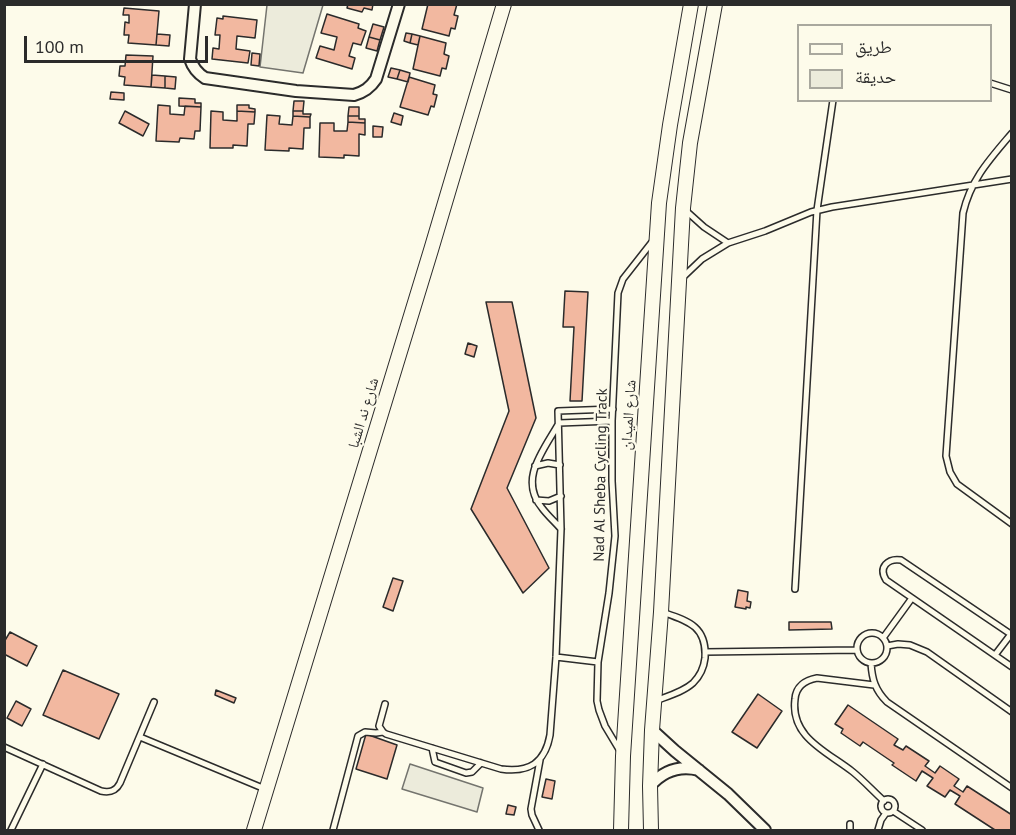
<!DOCTYPE html>
<html>
<head>
<meta charset="utf-8">
<style>
  body { margin:0 }
  #map { position:relative; width:1016px; height:835px; overflow:hidden; background:#fdfbea; font-family:"PT Sans","Noto Naskh Arabic",sans-serif }
  canvas { display:block }
  .frame { position:absolute; inset:0; border:6px solid #2b2b2b; pointer-events:none }
  .legend { position:absolute; left:797px; top:24px; width:195px; height:78px; box-sizing:border-box; background:#fdfbea; border:2px solid #a9a89e; margin:0; padding:8px 10px; list-style:none; font-size:18px; color:#2b2b2b }
  .legend li { display:flex; align-items:center; gap:12px; height:30px }
  .legend b { width:30px; border:2px solid #a9a89e }
  .scale { position:absolute; left:24px; top:36px; width:184px; height:27px; box-sizing:border-box; border:3px solid #2b2b2b; border-top:0; padding-left:8px; font-size:18px; line-height:21px; white-space:nowrap; color:#2b2b2b; -webkit-text-stroke:4px #fdfbea; paint-order:stroke }
</style>
</head>
<body>
<div id="map">
<canvas width="1016" height="835"></canvas>
<div class="frame"></div>
<ul class="legend">
<li><b style="height:8px;background:#fdfbea"></b>طريق</li>
<li><b style="height:16px;background:#ecebdb"></b>حديقة</li>
</ul>
<div class="scale">100 m</div>
</div>
<script>
const ctx = document.querySelector('canvas').getContext('2d');
ctx.lineJoin = 'round';
function fill(path, color) {
  ctx.fillStyle = color;
  ctx.fill(path, 'evenodd');
}
function stroke(path, color, width, dash) {
  ctx.strokeStyle = color;
  ctx.lineWidth = width;
  ctx.lineCap = dash ? 'butt' : 'round';
  ctx.setLineDash(dash || []);
  ctx.stroke(path);
}
function write(font, color, halo, rows, align = 'center') {
  ctx.font = font + ' "PT Sans","Noto Naskh Arabic",sans-serif';
  ctx.lineWidth = 4.5;
  ctx.setLineDash([]);
  ctx.textBaseline = 'middle';
  ctx.strokeStyle = halo;
  ctx.fillStyle = color;
  for (const [text, x, y, turn = 0] of rows) {
    ctx.save();
    ctx.translate(x, y);
    ctx.rotate((+turn || 0) * Math.PI / 180);
    ctx.textAlign = isNaN(turn) ? turn : align;
    if (halo) ctx.strokeText(text, 0, 0);
    ctx.fillText(text, 0, 0);
    ctx.restore();
  }
}
const green = new Path2D(`
  M267,5H323L303,73L260,67Z
  M410,764L483,788L477,812L402,789Z`);
fill(green, '#ecebdb');
stroke(green, '#74746e', 1.5);
const building = new Path2D(`
  M348,4H373L372,10L364,8L362,12L347,8Z
  M428,4H457L454,15L458,16L455,29L451,28L449,36L422,29Z
  M124,8L159,11L156,45L128,43L129,35H124L125,22L129,23V15H123Z
  M327,14L359,24L358,28L366,31L361,45L353,43L349,56L355,58L352,69L316,58L320,46L334,50L337,37L321,33Z
  M223,16L257,20L255,38L237,36L236,49L250,51L248,63L212,59L213,48L219,49L220,35H215L217,18L223,19Z
  M373,24L384,27L380,40L369,37Z
  M406,33L412,34L410,43L404,41Z
  M157,34L170,35L169,46L156,45Z
  M412,34L420,36L418,45L410,43Z
  M420,36L446,43L444,54L449,56L446,69L442,68L440,76L413,69Z
  M369,37L380,40L377,51L366,48Z
  M252,53L260,54L259,66L251,65Z
  M126,55L153,56L151,87L124,85L125,77L119,76L120,66H125Z
  M391,68L400,70L397,79L388,77Z
  M400,70L410,73L408,82L397,79Z
  M152,75L165,76V88L151,87Z
  M165,76L176,77L175,89L165,88Z
  M409,77L435,85L433,94L437,95L434,107L431,106L428,115L400,107Z
  M111,92L124,93V100L110,99Z
  M179,98L195,99V103H201V107L179,106Z
  M294,101H304L303,111H293Z
  M158,105L170,106V114L184,115L185,106L201,107L200,131H195L194,139L180,138L179,142L156,141Z
  M237,105H249V108L255,109V112L237,111Z
  M349,107H359V116H348Z
  M125,111L149,124L143,136L119,123Z
  M211,111L223,112V120L237,121V111L255,112L254,124H248L247,146L233,145V148H210Z
  M293,111H303V114H311L310,117L293,116Z
  M394,113L403,116L401,125L391,122Z
  M267,115L280,116L279,124L292,125L293,116L310,117V128H304L303,149L289,148V151L265,150Z
  M348,116H359V119H365V123L348,122Z
  M348,122L365,123V135L359,134V156L344,155V158L319,157L320,123H334V131H347Z
  M373,126L383,127L382,137H373Z
  M565,291L588,292L582,401H570L574,327H563Z
  M486,302H512L536,418L507,488L549,568L523,593L471,509L509,411Z
  M468,343L477,346L474,357L465,354Z
  M393,578L403,581L393,611L383,607Z
  M738,590L748,592L747,601L751,602L750,608L746,607V609L735,607Z
  M789,622H831L832,629L789,630Z
  M10,632L37,646L27,666L4,654V642Z
  M63,670L119,694L99,739L43,715Z
  M216,690L236,698L234,703L215,695Z
  M758,694L782,711L757,748L732,732Z
  M16,701L31,709L22,726L7,718Z
  M848,705L898,739L894,745L903,750L906,746L929,761L925,766L935,773L940,766L959,779L954,786L963,792L967,786L1012,815V830H995L955,804L960,796L950,790L945,797L927,786L933,778L922,771L916,781L892,765L894,763L863,742L860,746L841,733L843,729L835,724Z
  M366,734L397,745L387,779L356,769Z
  M546,779L555,781L552,799L542,797Z
  M508,805L516,807L514,815L506,814Z`);
fill(building, '#f2b8a0');
stroke(building, '#2b2b2b', 1.5);
const service = new Path2D(`
  M990,83L1012,90
  M1012,133C990,159 971,179 963,213L946,456L950,472L957,484L1012,524
  M684,209L704,227L728,243
  M682,278L702,259L728,243L765,231L811,212L832,207L1012,179
  M535,466L548,463L560,465
  M536,500L549,501L561,496
  M561,529C555,522 548,516 542,508C518,479 544,450 559,423L612,421
  M795,589L817,210L833,100
  M857 648a15 15 0 1 1 30 0a15 15 0 1 1-30 0Z
  M1012,635L901,560C888,558 878,567 886,580L1012,667
  M883,638L912,598
  M887,646L898,644L910,645L927,652L1012,712
  M705,652L856,650
  M995,655L1011,634
  M556,657L598,662
  M871,663C872,679 875,690 887,702L1012,788
  M874,685L817,678C806,680 796,686 795,699C790,738 828,752 853,772C864,781 873,791 884,801
  M655,701C668,696 683,692 693,683C700,676 704,667 705,658C707,626 688,621 662,612
  M385,704L379,726L383,732L386,734L501,769C529,773 545,763 550,735L556,657L561,529L558,411L613,409
  M140,737L265,789
  M4,747L101,791C110,793 116,791 120,783L154,702
  M432,748L435,762L466,773L472,772L481,763
  M620,751L605,726L599,710L597,701L598,662L609,593L615,536L612,481V421L618,293L623,279L652,242
  M881 806a7 7 0 1 1 14 0a7 7 0 1 1-14 0Z
  M893,811L922,830
  M11,830L43,764
  M333,830L358,736L365,732L376,733L383,732
  M539,830L532,815L531,809L540,760
  M850,830V824
  M878,830L881,820L886,813`);
const minor = new Path2D(`
  M195,4L190,59C193,68 197,73 205,78L296,91L354,95C364,92 370,88 376,79L399,4
  M652,730L675,751L728,794L765,830
  M650,786C663,771 679,765 699,770`);
const tertiary = new Path2D(`
  M254,830L431,250L504,4
  M621,830L623,756L659,203L670,125L691,4
  M651,830L650,786L652,730L661,612L683,208L690,143L715,4`);
stroke(service, '#2b2b2b', 8);
stroke(minor, '#2b2b2b', 14);
stroke(tertiary, '#2b2b2b', 16);
stroke(service, '#fdfbea', 5);
stroke(minor, '#fdfbea', 10);
stroke(tertiary, '#fdfbea', 14);
write('15px', '#2b2b2b', '#fdfbea', [
  ["شارع ند الشبا",364,413,-73],
  ["شارع الميدان",629,415,-86],
  ["Nad Al Sheba Cycling Track",601,475,-89]
]);
</script>
</body>
</html>
